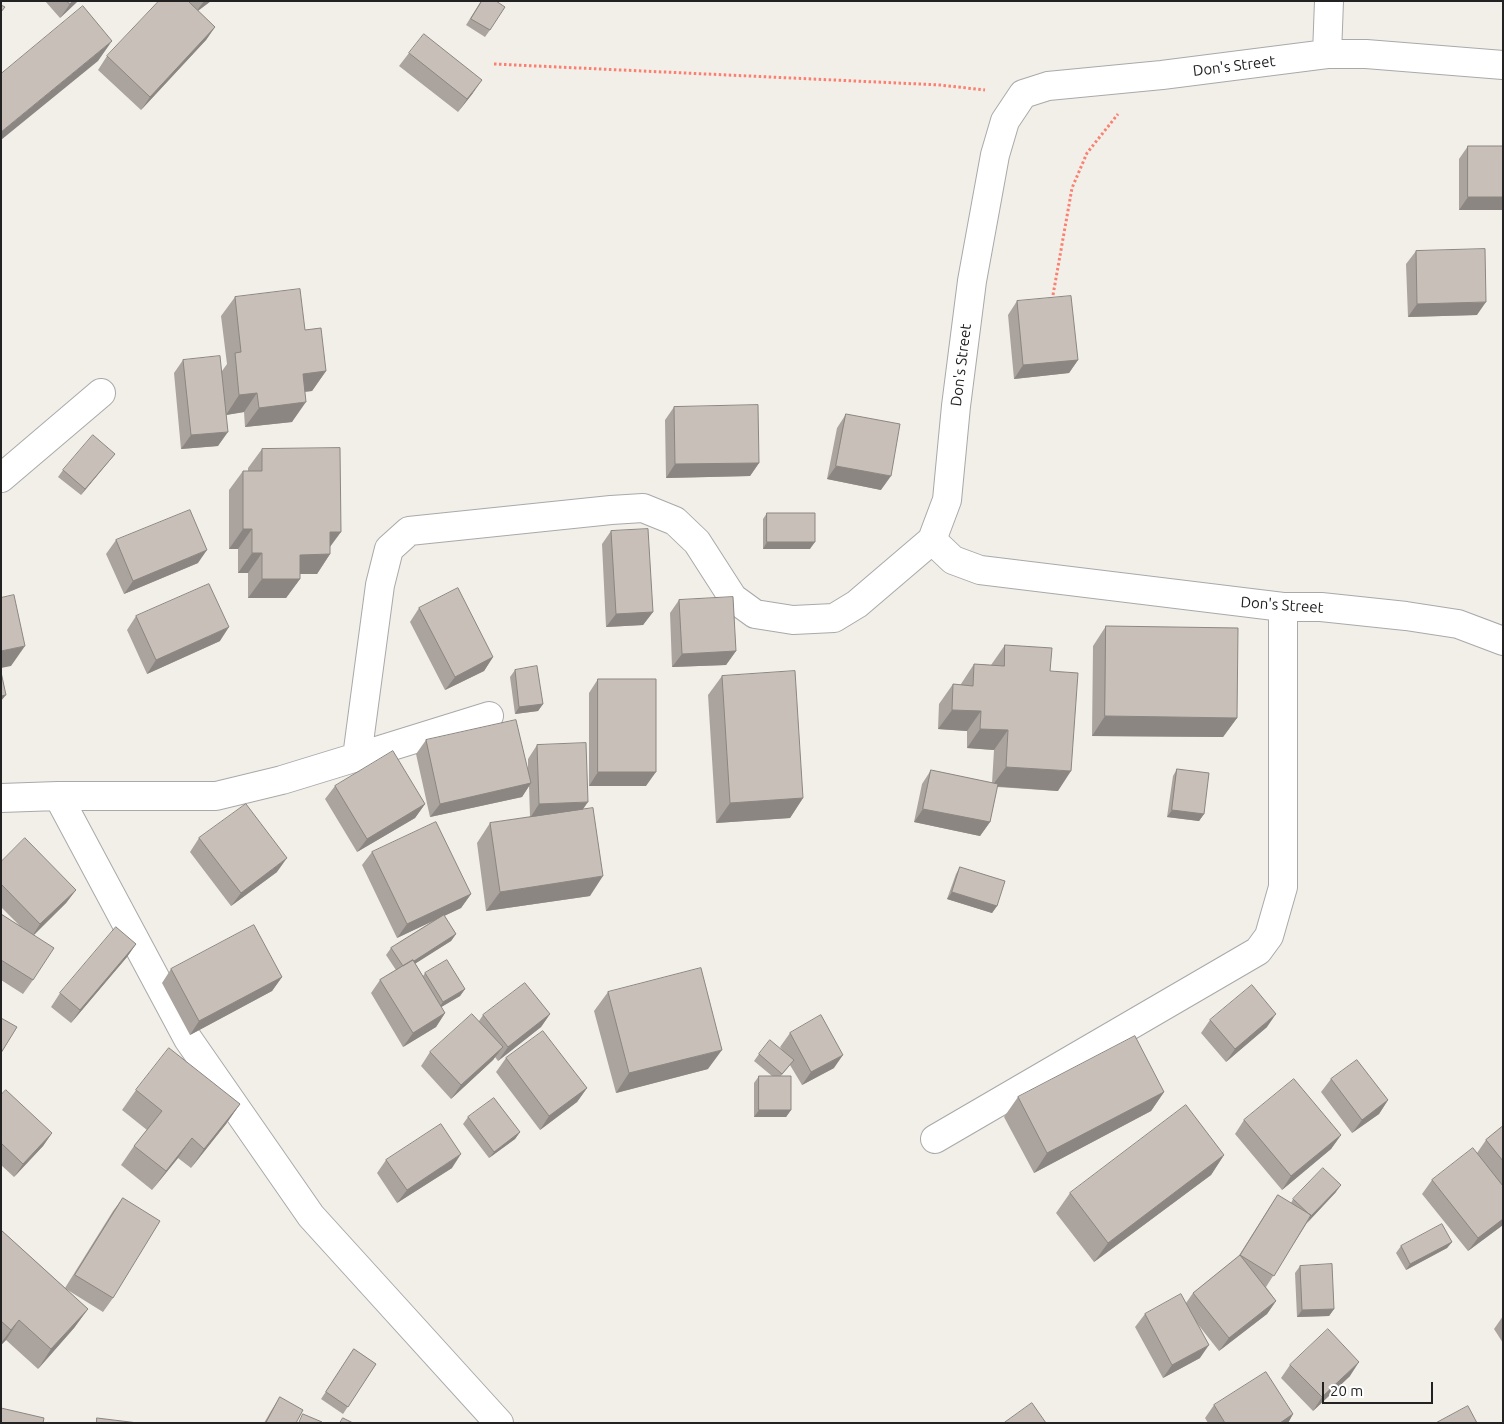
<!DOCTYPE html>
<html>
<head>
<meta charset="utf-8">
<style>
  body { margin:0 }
  #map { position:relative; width:1504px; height:1424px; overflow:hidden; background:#f2efe9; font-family:Ubuntu,sans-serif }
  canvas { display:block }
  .frame { position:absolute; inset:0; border:2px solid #222; pointer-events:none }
  .scale { position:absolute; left:1322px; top:1382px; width:111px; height:22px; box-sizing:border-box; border:2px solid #222; border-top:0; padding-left:6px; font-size:15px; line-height:18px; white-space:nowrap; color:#222; -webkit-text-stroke:4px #fff; paint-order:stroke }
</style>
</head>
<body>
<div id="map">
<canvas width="1504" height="1424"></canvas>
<div class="frame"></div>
<div class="scale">20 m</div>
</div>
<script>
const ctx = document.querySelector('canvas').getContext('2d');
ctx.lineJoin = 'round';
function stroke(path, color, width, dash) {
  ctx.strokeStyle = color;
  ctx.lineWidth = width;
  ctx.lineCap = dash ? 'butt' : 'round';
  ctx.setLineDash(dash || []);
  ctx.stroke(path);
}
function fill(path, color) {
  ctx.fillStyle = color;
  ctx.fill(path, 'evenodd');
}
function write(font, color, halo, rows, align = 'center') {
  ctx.font = font + ' Ubuntu,sans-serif';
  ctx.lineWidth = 4.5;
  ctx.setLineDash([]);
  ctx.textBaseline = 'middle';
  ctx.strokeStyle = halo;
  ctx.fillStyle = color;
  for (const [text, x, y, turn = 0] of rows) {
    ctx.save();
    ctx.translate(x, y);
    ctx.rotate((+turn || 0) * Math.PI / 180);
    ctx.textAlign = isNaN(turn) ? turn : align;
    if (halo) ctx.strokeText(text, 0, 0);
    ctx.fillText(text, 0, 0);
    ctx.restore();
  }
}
const minor = new Path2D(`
  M1327,54L1329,1
  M1503,65L1366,54H1327L1162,75L1048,86L1023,94L1005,121L995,155L972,281L956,406L947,500L932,540L953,560L980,570L1283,607H1321L1406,616L1458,624L1503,641
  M1,478L101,393
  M357,757L489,716
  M58,796L188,1039L311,1216L499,1423
  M1,798L58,796H216L282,780L357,757L380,585L389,549L409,531L611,510L643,508L675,521L697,542L733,598L755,614L793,620L834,618L857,604L932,540
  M935,1139L1258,951L1269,936L1283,887V607`);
stroke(minor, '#a9a9a9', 30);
stroke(new Path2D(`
  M494,64L940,85L985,90
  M1053,295L1072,188L1087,153L1118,114`), '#fa8072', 3, [2.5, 2.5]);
stroke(minor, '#fff', 28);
fill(new Path2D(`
  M45,1H78L60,18Z
  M189,1H211L198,11L215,27L206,40L141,110L98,70L107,56L190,3Z
  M481,1H496L490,30L485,37L466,25Z
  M409,53L473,93L458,112L399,66Z
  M1468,146L1503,210H1459V159Z
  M1416,251L1477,315L1408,317L1406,264Z
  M235,297L305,330L326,371L312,391L305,392L292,422L245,427L244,412L226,415L218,446L181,449L174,373L183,360L222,371L227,364L221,316Z
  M1017,301L1078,360L1069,373L1014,379L1008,315Z
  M674,407L759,463L750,476L666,478L665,420Z
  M846,414L881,490L827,479L837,428Z
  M262,449L330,547V554L317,574H300V579L286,598H248V573H238V549H229V490L243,471H248V468Z
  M115,454L81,495L58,477L63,470Z
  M767,513L810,549H763V519Z
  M611,531L653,612L643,625L606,627L602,544Z
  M116,540L198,563L124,594L106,554Z
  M679,600L736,651L726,665L672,667L670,613Z
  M419,608L493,657L484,671L445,690L410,622Z
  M136,616L220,641L147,674L127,630Z
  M1106,626L1237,718L1223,737L1092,736L1093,646Z
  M1005,645L1050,671L1058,791L997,787L990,822L980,836L914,822L922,784L931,770L992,783L994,750L967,748V731L938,729L939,704L953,684L960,685L961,684L974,664L991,665Z
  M515,670L543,704L538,711L515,714L510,677Z
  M722,676L803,798L790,818L716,823L708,695Z
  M598,679L646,786H589V693Z
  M426,740L528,772V759L537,745L583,809L590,896L486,911L477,843L490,823L530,817L529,786L522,797L430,817L416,754Z
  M1177,769L1204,814L1199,821L1167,817L1173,776Z
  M335,786L425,804L415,818L357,852L325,799Z
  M199,838L277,872L231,906L190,852Z
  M372,852L471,894L461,908L444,916L456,934L451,941L415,963L423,976L425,973L465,989L460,996L441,1007L445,1013L436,1027L403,1047L371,993L380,980L396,970L386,955L391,948L438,918L397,938L362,865Z
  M1,862L76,890L66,903L33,935V980L23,994L1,980V914L20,926L1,907Z
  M960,867L997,906L992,913L947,899L956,874Z
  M136,944L127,957L71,1023L51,1007L60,993Z
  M171,969L282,977L272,991L190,1035L162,983Z
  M608,992L708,1069L616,1093L594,1011Z
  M550,1014L541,1027L498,1061L495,1057L493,1060L451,1099L421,1066L430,1052L479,1021L483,1015Z
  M1210,1020L1267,1027L1226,1062L1201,1033Z
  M790,1033L834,1068L802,1085L790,1065L781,1076L791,1110L786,1117H754V1083L759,1076H772L754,1061L759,1054L783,1051L780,1047Z
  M506,1058L587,1088L577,1102L540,1130L496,1072Z
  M1331,1079L1388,1100L1379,1114L1352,1133L1321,1092Z
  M136,1090L240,1104L226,1124L191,1168L178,1158L152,1190L121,1165L134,1146L147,1130L122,1110Z
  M1164,1092L1151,1111L1034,1173L1004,1117L1018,1097Z
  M1,1095L52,1133L43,1146L14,1177L1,1165Z
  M468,1117L520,1132L515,1139L489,1158L463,1124Z
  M1244,1120L1341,1135L1331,1149L1282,1190L1235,1134Z
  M1503,1126V1225L1468,1251L1422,1194L1432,1180L1477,1153L1486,1140Z
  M1224,1155L1211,1175L1094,1262L1056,1213L1070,1193Z
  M386,1160L452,1168L397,1203L377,1173Z
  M1336,1192L1307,1223L1266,1287L1276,1301L1267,1314L1219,1351L1196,1322L1200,1358L1163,1378L1135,1327L1145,1314L1186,1303L1193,1293L1238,1257L1269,1208L1278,1195L1291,1203L1293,1199Z
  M123,1198L113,1298L103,1312L66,1289L88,1309L74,1328L38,1369L6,1340L1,1345V1230L65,1288L113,1211Z
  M1452,1242L1447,1248L1406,1270L1396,1253L1401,1246Z
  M1300,1266L1334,1309L1329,1316L1297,1317L1295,1273Z
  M1503,1316V1343L1494,1329Z
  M354,1349L376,1364L343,1414L321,1399Z
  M1290,1365L1350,1376L1313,1411L1281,1378Z
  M280,1397L296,1423H264L271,1411Z
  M1214,1405L1293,1414L1288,1423H1208L1205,1418Z`), '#aba49e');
fill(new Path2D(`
  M73,1H78L60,18L70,4Z
  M204,1H211L196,12Z
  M215,27L206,40L141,110L150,97Z
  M112,41L98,61L1,140V132Z
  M482,80L473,93L458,112L467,99Z
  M1468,197H1503V210H1459Z
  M1486,302L1477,315L1408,317L1417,304Z
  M1078,360L1069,373L1014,379L1023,365Z
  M326,371L312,391L289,393L303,374Z
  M257,393L244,412L226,415L239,395Z
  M306,402L292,422L245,427L259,408Z
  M228,432L218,446L181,449L191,435Z
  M115,454L110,460L81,495L85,489Z
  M759,463L750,476L666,478L675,464Z
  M836,466L891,476L881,490L827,479Z
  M243,529H252L238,549H229Z
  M330,532H341L327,551Z
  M767,542H815L810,549H763Z
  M207,550L198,563L124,594L133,581Z
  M252,553H262L248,573H238Z
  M330,554L317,574H286L300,555Z
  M262,579H300L286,598H248Z
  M653,612L643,625L606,627L616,614Z
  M229,627L220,641L147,674L156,660Z
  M25,646L11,666L1,668V651Z
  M736,651L726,665L672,667L682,654Z
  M493,657L484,671L445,690L455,677Z
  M6,695L1,701V696Z
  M543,704L538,711L515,714L519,707Z
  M952,710L981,711L967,731L938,729Z
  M1105,716L1237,718L1223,737L1092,736Z
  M980,729L1008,730L994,750L967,748Z
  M1006,767L1071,771L1058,791L992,786Z
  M598,772H656L646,786H589Z
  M531,783L522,797L430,817L440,804Z
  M803,798L790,818L716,823L730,803Z
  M588,802L579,815L530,818L539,804Z
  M425,804L415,818L357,852L367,839Z
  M923,809L990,822L980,836L914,822Z
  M1172,810L1204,814L1199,821L1167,817Z
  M287,858L277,872L231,906L241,893Z
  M603,876L590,896L486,911L500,892Z
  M76,890L66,903L31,938L40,924Z
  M952,892L997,906L992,913L947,899Z
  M471,894L461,908L397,938L407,924Z
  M456,934L451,941L399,974L403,967Z
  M136,944L127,957L71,1023L80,1010Z
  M282,977L272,991L190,1035L199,1021Z
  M465,989L460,996L438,1009L443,1002Z
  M445,1013L436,1027L403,1047L413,1033Z
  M550,1014L541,1027L498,1061L508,1047Z
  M1276,1014L1267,1027L1226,1062L1235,1049Z
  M503,1047L493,1060L451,1099L461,1085Z
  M722,1050L708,1069L616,1093L629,1073Z
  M843,1055L834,1068L802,1085L811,1072Z
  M587,1088L577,1102L540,1130L549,1116Z
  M1164,1092L1151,1111L1034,1173L1047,1153Z
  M1388,1100L1379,1114L1352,1133L1362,1120Z
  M240,1104L226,1124L191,1168L204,1149Z
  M759,1110H791L786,1117H754Z
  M520,1132L515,1139L489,1158L494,1152Z
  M52,1133L43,1146L14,1177L23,1164Z
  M1341,1135L1331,1149L1282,1190L1291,1176Z
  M192,1138L178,1158L152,1190L166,1171Z
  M461,1154L452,1168L397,1203L407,1190Z
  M1224,1155L1211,1175L1094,1262L1108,1243Z
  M1341,1185L1336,1192L1307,1223L1311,1216Z
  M1503,1219V1225L1468,1251L1478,1238Z
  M1452,1242L1447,1248L1406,1270L1410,1264Z
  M1276,1301L1267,1314L1219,1351L1229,1338Z
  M88,1309L74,1328L38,1369L51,1349Z
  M1334,1309L1329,1316L1297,1317L1302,1310Z
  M19,1320L6,1340L1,1345V1343L11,1330Z
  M1209,1345L1200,1358L1163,1378L1172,1365Z
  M1359,1362L1350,1376L1313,1411L1322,1397Z
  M1293,1414L1288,1423H1280Z`), '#8b8681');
const building = new Path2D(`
  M67,1H73L70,4Z
  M159,1H188L215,27L150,97L107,56Z
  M482,1H496L505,7L490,30L471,19Z
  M1,5L5,7L1,12Z
  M83,6L112,41L1,132V74Z
  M424,34L482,80L467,99L409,53Z
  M1468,146H1503V197H1468Z
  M1485,249L1486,302L1417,304L1416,251Z
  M300,289L305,330L321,328L326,371L303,374L306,402L259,408L257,393L239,395L235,353L241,352L235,297Z
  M1071,296L1078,360L1023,365L1017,301Z
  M220,356L228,432L191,435L183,360Z
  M758,405L759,463L675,464L674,407Z
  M846,414L900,424L891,476L836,466Z
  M93,435L115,454L85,489L63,470Z
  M340,448L341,532H330V554L300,555V579H262V553H252V529H243V471H262V449Z
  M190,510L207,550L133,581L116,540Z
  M767,513H815V542H767Z
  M648,529L653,612L616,614L611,531Z
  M209,584L229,627L156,660L136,616Z
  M458,588L493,657L455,677L419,608Z
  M14,595L25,646L1,651V598Z
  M733,597L736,651L682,654L679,600Z
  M1106,626L1238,628L1237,718L1105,716Z
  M1005,645L1052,648L1050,671L1078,673L1071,771L1006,767L1008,730L980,729L981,711L952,710L953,684L973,686L974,664L1004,666Z
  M537,666L543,704L519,707L515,670Z
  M795,671L803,798L730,803L722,676Z
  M1,672L6,695L1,696Z
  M598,679H656V772H598Z
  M516,720L531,783L440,804L426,740Z
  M586,743L588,802L539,804L537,745Z
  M393,751L425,804L367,839L335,786Z
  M1177,769L1209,773L1204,814L1172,810Z
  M931,770L998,784L990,822L923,809Z
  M246,804L287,858L241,893L199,838Z
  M593,808L603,876L500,892L490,823Z
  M436,822L471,894L407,924L372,852Z
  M25,838L76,890L40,924L1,884V862Z
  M960,867L1005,881L997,906L952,892Z
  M1,914L54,948L33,980L1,960Z
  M444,915L456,934L414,961L413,960L403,966L391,948Z
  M254,925L282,977L199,1021L171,969Z
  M116,927L136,944L80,1010L60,993Z
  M413,960L445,1013L413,1033L380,980Z
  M447,960L465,989L443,1002L425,973Z
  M701,968L722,1050L629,1073L608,992Z
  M525,983L550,1014L508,1047L483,1015Z
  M1252,985L1276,1014L1235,1049L1210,1020Z
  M472,1014L503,1047L461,1085L430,1052Z
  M821,1015L843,1055L811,1072L790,1033Z
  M1,1018L17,1027L1,1053Z
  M543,1031L587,1088L549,1116L506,1058Z
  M1135,1036L1164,1092L1047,1153L1018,1097Z
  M770,1040L794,1060L782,1074L759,1054Z
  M169,1048L240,1104L204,1149L192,1138L166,1171L134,1146L162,1111L136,1090Z
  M1357,1060L1388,1100L1362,1120L1331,1079Z
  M759,1076H791V1110H759Z
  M1294,1079L1341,1135L1291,1176L1244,1120Z
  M6,1090L52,1133L23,1164L1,1143V1095Z
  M494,1098L520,1132L494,1152L468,1117Z
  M1186,1105L1224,1155L1108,1243L1070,1193Z
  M441,1124L461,1154L407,1190L386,1160Z
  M1503,1126V1161L1486,1140Z
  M1473,1148L1503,1186V1219L1478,1238L1432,1180Z
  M1323,1168L1341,1185L1311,1216L1293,1199Z
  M1278,1195L1311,1215L1274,1276L1240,1255L1276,1301L1229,1338L1193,1293L1240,1255Z
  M123,1198L160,1221L113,1298L75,1275Z
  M1442,1224L1452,1242L1410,1264L1401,1246Z
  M1,1230L88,1309L51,1349L19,1320L11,1330L1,1321Z
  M1332,1264L1334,1309L1302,1310L1300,1266Z
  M1181,1294L1209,1345L1172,1365L1145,1314Z
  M1328,1329L1359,1362L1322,1397L1290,1365Z
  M354,1349L376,1364L348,1407L326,1392Z
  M1266,1372L1293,1414L1280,1423H1225L1214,1405Z
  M280,1397L303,1410L296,1423H266Z
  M1032,1403L1046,1423H1004Z
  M1468,1406L1477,1423H1436Z
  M1,1408L44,1418L43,1423H1Z
  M303,1414L322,1422L321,1423H299Z
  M97,1418L138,1423H97Z
  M343,1418L353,1423H340Z`);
fill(building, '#c7bfb8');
stroke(building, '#8b8681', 1);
write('15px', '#222', '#fff', [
  ["Don's Street",1234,66,-7],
  ["Don's Street",961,365,-83],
  ["Don's Street",1282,605,4]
]);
</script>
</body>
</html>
